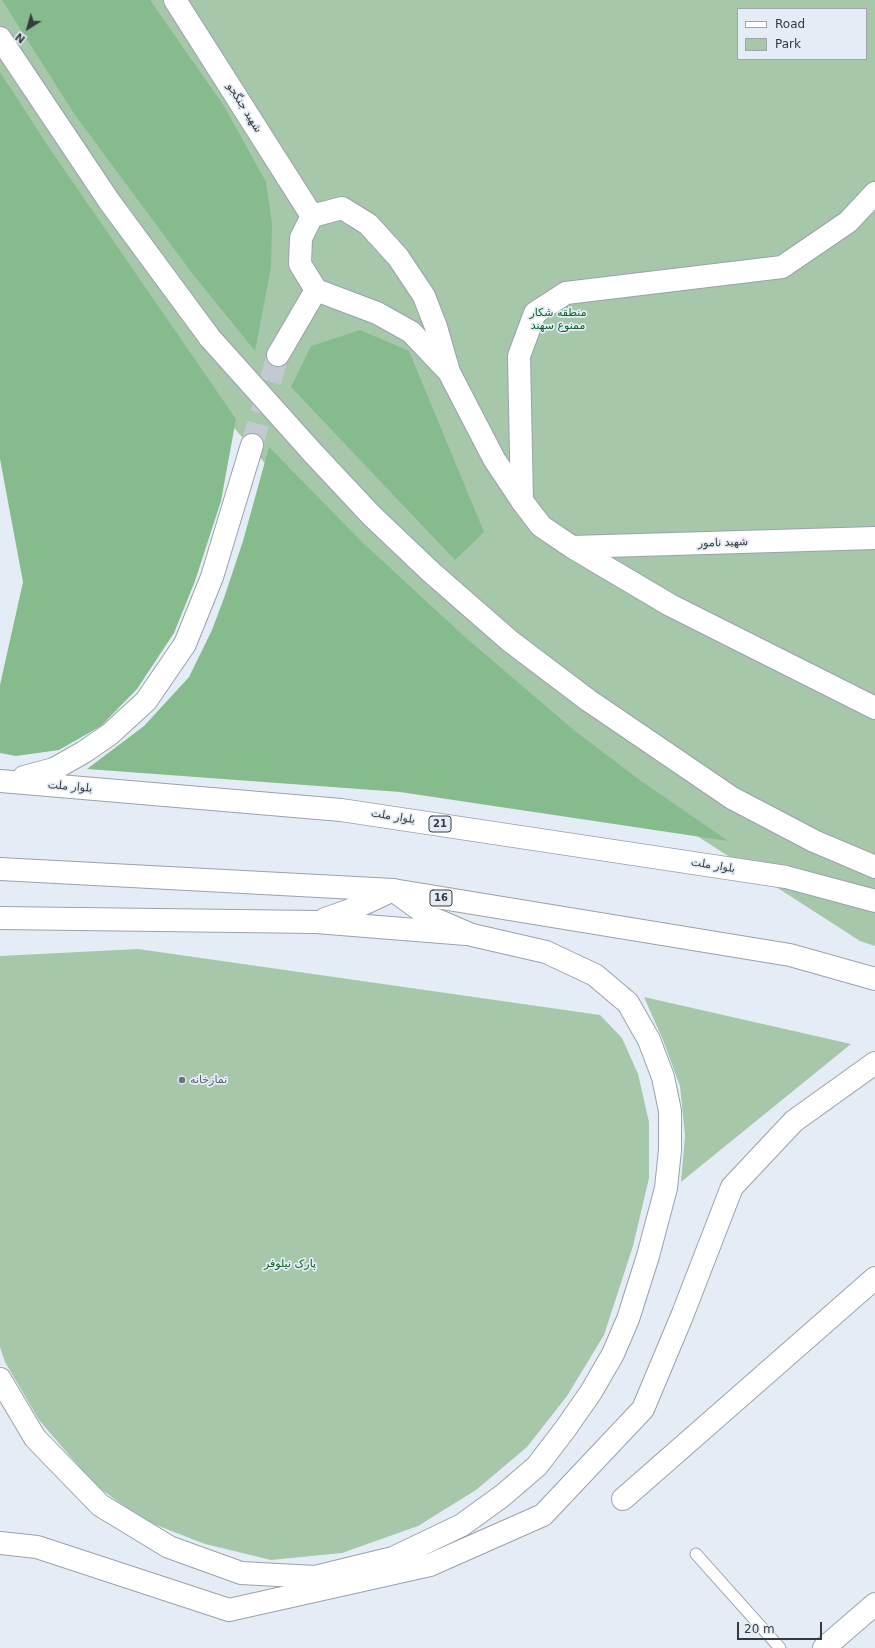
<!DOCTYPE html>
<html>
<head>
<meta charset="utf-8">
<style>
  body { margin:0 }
  #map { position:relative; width:875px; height:1648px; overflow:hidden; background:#e4edf6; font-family:"DejaVu Sans",sans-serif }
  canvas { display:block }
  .legend { position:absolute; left:737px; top:8px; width:130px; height:52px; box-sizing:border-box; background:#e4edf6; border:1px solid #9ea5ac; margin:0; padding:5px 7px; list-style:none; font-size:12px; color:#363a3d }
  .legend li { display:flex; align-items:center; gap:8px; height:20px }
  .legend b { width:20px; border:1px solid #9ea5ac }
  .north { position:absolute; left:8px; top:8px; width:40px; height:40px; -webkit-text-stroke:3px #e4edf6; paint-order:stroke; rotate:217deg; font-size:11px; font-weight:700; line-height:16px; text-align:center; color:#363a3d }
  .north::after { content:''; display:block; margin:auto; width:14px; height:18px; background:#363a3d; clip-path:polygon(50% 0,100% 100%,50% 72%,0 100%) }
  .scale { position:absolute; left:737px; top:1622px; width:85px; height:18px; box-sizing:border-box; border:2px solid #363a3d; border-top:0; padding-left:5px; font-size:12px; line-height:14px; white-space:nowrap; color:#363a3d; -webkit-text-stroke:3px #e4edf6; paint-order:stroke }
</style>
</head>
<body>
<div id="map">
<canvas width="875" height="1648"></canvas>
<ul class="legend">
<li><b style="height:5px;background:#fff"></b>Road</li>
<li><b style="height:11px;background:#a6c7aa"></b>Park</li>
</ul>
<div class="north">N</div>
<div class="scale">20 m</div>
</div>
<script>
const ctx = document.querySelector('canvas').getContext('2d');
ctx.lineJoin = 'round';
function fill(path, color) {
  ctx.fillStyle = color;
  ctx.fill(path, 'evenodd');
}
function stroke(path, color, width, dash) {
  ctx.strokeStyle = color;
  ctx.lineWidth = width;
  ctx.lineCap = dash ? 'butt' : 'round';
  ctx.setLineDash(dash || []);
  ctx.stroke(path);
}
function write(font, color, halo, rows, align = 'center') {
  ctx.font = font + ' "DejaVu Sans","Noto Naskh Arabic",sans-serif';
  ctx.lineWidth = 3.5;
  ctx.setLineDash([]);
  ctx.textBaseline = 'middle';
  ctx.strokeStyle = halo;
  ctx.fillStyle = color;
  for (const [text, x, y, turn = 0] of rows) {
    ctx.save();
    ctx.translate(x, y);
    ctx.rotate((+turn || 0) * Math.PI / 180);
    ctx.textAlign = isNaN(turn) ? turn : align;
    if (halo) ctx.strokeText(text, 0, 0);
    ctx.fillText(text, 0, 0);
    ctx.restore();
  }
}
fill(new Path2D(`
  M0,0H875V946L860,941L621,787L351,562L146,327L0,99ZM738,9H866V59H738Z
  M138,949L600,1015L622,1038L638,1074L649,1122V1178L633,1246L604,1335L567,1396L527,1447L476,1490L418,1526L342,1553L271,1560L205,1544L143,1520L94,1484L39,1420L5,1362L0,1347V956Z
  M644,997L851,1044L681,1182L685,1136L680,1086L663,1040Z`), '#a6c7aa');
fill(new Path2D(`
  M2,0H150L224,106L266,182L272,224L271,267L255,351L192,273L75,115Z
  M0,72L50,149L236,419L221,501L195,581L174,633L137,689L101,726L59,750L16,756L0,753V685L23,582L0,459Z
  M360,330L409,351L484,532L455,560L291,387L311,346Z
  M269,447L362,542L466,638L575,731L641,781L728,841L400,792L87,769L144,726L189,677L212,630L224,598L243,541Z`), '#86bc8d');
stroke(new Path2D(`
  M252,445L278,355`), '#c1c9d1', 22, [22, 11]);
const service = new Path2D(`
  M696,1554L780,1648`);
const minor = new Path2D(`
  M522,501L519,356L535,313L566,293L782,267L848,222L875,193
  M623,1499L875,1278
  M824,1648L875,1604`);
const tertiary = new Path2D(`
  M449,372L411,332L377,313L316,290L300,264L301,238L312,216L342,208L368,224L398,257L424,296L436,327L449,372L494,459L522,501L541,526L572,547L670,605L875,708
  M572,547L875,538`);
const secondary = new Path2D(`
  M175,0L312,216`);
const trunk = new Path2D(`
  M278,355L316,290
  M24,777L54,769L84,752L110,734L146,701L185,644L212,577L252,445
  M0,781L341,810L786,877L875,901
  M0,869L393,890L790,955L875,979
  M0,918L316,922L466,934
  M325,919L348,911L391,891`);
const motorway = new Path2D(`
  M0,38L109,201L210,338
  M313,453L371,515L431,572L510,641L588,700L732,798L814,841L875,867
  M0,1379L35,1438L100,1505L169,1547L241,1573L315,1577L393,1558L462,1525L502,1496L537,1466L566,1428L591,1392L613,1354L628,1319L648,1256L666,1188L670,1150V1111L663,1077L649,1040L628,1003L595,975L546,952L472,935L430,917L393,890
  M0,1543L37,1547L229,1610L430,1565L543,1515L643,1409L682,1316L732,1187L794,1121L875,1063`);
stroke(service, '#9aa2ab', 13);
stroke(minor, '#9aa2ab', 24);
stroke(tertiary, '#9aa2ab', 24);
stroke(secondary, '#9aa2ab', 24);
stroke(trunk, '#9aa2ab', 24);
stroke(motorway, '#9aa2ab', 24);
stroke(service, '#fff', 11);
stroke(minor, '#fff', 22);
stroke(tertiary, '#fff', 22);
stroke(secondary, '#fff', 22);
stroke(trunk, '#fff', 22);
stroke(motorway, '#fff', 22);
const motorwayBridge = new Path2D(`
  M210,338L313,453`);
stroke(motorwayBridge, '#9aa2ab', 24, []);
stroke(motorwayBridge, '#fff', 22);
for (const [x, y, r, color] of [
  [182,1080,4,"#6b7280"]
]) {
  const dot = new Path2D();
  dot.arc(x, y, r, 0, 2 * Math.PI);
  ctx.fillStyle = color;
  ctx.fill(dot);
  stroke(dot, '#e4edf6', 1.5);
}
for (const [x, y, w] of [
  [440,824,22],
  [441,898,22]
]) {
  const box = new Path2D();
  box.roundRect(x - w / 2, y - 8, w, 16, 3);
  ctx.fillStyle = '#e4edf6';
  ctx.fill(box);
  stroke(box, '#363a3d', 1);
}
write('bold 10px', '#363a3d', null, [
  ["21",440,824],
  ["16",441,898]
]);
write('11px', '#363a3d', '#e4edf6', [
  ["شهید جنگجو",244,108,58],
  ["شهید نامور",723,543,-2],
  ["بلوار ملت",70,787,5],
  ["بلوار ملت",393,817,9],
  ["بلوار ملت",713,866,9]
]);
write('11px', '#106329', '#e4edf6', [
  ["منطقه شکار",558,313],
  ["ممنوع سهند",558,326],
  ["پارک نیلوفر",290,1264]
]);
write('11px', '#5b616d', '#e4edf6', [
  ["نمازخانه",190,1080]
], 'left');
</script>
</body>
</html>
